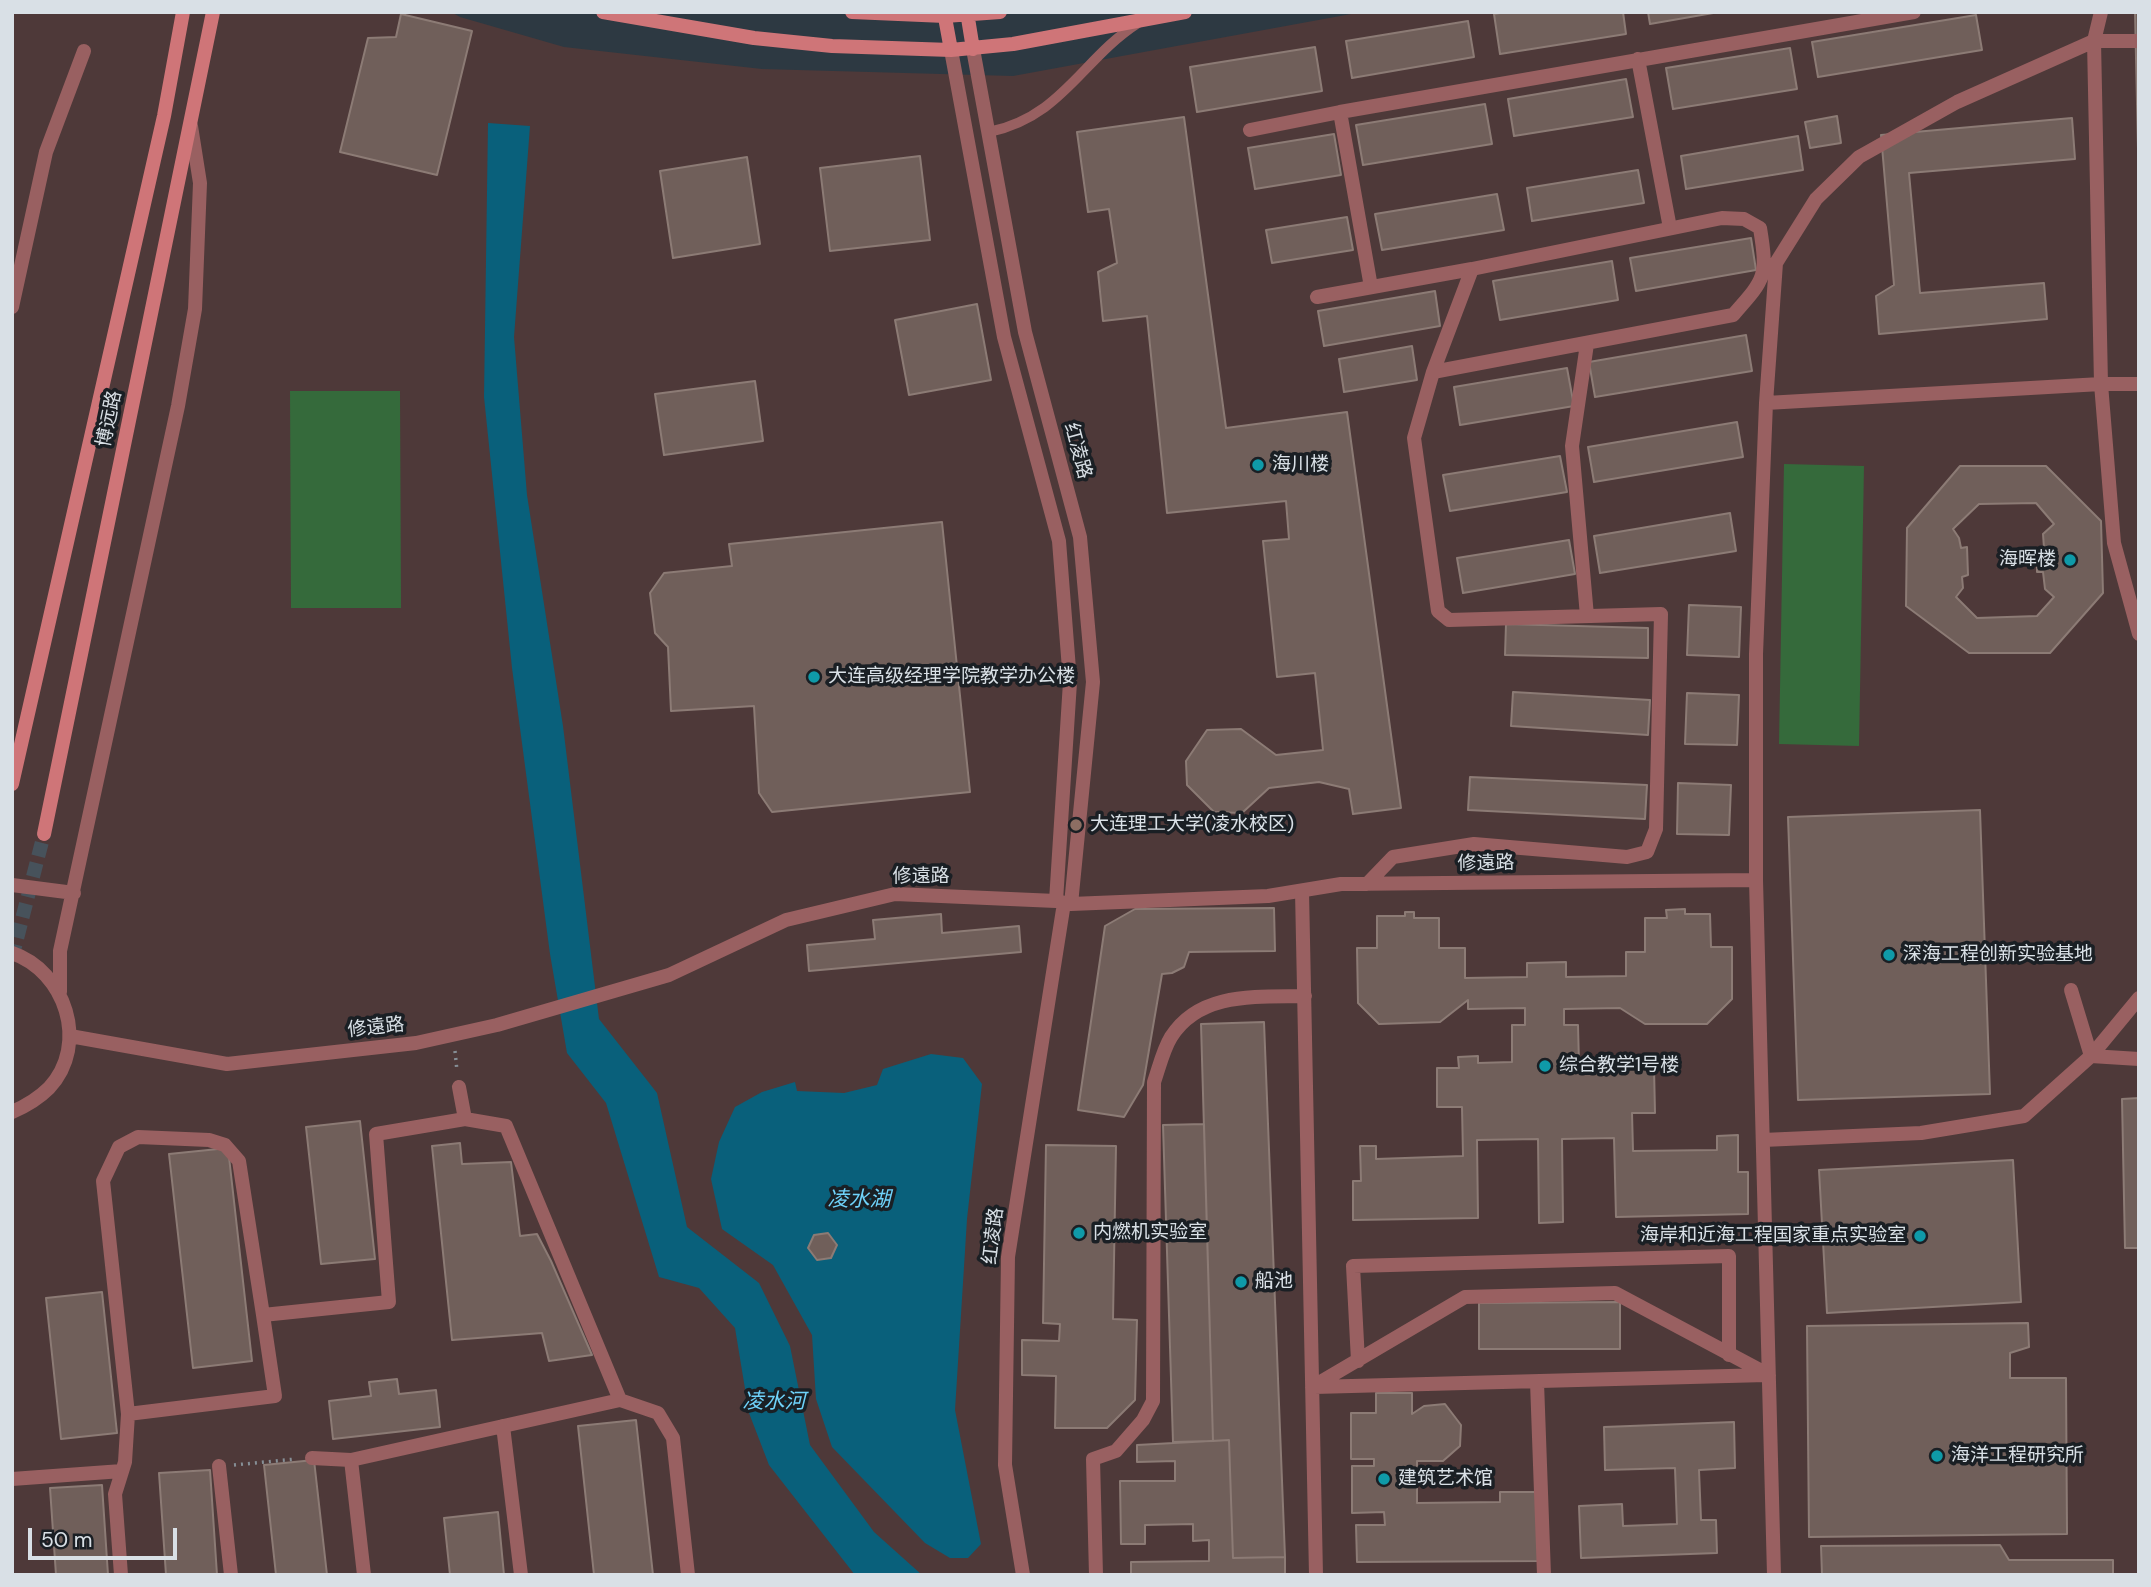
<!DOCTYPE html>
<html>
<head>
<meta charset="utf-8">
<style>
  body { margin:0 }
  #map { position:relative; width:2151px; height:1587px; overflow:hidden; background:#2d3942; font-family:"DM Sans",sans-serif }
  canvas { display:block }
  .frame { position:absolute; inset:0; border:14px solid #d9e0e6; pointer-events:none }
  .scale { position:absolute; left:28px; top:1528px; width:149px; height:32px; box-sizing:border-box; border:4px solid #d9e0e6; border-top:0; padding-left:9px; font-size:21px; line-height:24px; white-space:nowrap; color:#d9e0e6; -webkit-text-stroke:5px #1a1f24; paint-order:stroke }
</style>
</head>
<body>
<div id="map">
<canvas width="2151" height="1587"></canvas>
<div class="frame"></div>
<div class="scale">50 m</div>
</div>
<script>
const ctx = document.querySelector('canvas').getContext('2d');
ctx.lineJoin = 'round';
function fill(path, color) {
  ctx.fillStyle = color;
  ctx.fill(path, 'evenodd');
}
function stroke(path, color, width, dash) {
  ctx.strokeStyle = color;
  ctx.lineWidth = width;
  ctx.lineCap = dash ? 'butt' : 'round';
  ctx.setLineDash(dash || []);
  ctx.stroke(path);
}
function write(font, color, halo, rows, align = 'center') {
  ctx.font = font + ' "DM Sans","Noto Sans SC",sans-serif';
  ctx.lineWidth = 7;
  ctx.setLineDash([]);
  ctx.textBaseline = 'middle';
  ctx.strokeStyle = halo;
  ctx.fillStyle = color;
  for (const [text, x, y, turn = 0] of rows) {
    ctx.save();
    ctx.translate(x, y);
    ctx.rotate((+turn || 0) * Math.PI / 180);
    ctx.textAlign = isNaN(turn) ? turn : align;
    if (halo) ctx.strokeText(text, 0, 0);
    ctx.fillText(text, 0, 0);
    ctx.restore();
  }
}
fill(new Path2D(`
  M12,12H451L460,17L564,47L762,69L1013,76L1362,12H2139V1575H12Z`), '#4e3939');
fill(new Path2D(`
  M290,391H400L401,608H291Z
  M1784,464L1864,466L1859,746L1779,744Z`), '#356a3b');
fill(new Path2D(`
  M488,123L530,126L514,337L527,495L563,726L599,1019L657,1093L687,1227L759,1283L790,1346L810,1445L874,1532L922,1575H855L769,1465L749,1413L735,1328L699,1288L659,1277L606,1103L567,1053L550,954L512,668L484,397Z
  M931,1054L963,1058L982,1084L967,1219L955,1410L981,1544L968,1558H950L925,1543L832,1447L816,1399L812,1335L773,1265L722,1229L711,1179L719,1142L735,1107L762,1092L795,1082L797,1091L844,1093L877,1085L883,1069Z`), '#09607b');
const building = new Path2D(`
  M1506,12H1623L1626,34L1500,54L1494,14Z
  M1648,12H1719L1650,24Z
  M2135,12H2139V195Z
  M401,14L472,31L437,175L340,152L368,38L396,37Z
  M1976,15L1982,50L1818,77L1812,42Z
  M1468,21L1474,57L1352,78L1346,41Z
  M1315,47L1322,91L1197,112L1190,67Z
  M1790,48L1797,89L1673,109L1666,68Z
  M1626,79L1633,117L1514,136L1508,99Z
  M1485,104L1492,144L1363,165L1356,125Z
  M1837,116L1841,143L1810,148L1805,122Z
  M1184,117L1226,428L1347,412L1401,808L1353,814L1349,789L1319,782L1269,788L1242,813L1214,812L1187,785L1186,761L1207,730L1241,729L1276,755L1323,750L1315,673L1277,677L1263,541L1289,539L1286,501L1167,513L1147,316L1103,321L1098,272L1117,263L1109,209L1088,212L1077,132Z
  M2072,118L2075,159L1909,173L1920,293L2044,283L2047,319L1879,334L1876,296L1894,285L1881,135Z
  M1334,134L1341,175L1255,189L1248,148Z
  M1798,136L1803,170L1686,189L1681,156Z
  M920,156L930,240L830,251L820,168Z
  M747,157L760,244L673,258L660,171Z
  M1638,170L1644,203L1532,221L1527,188Z
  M1497,194L1504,230L1382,250L1375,214Z
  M1347,217L1353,250L1272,263L1266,230Z
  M1751,238L1756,270L1636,291L1630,258Z
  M1612,261L1618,300L1500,320L1493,281Z
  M1435,291L1440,326L1324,346L1318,311Z
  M977,304L991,380L909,395L895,320Z
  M1746,335L1752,371L1595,397L1589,362Z
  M1412,346L1417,380L1344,392L1339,359Z
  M1567,368L1574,406L1460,425L1454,387Z
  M755,381L763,441L664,455L655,394Z
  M1737,422L1743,457L1594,482L1588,447Z
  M1560,456L1567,492L1450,511L1443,475Z
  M1960,466H2046L2101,521L2103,593L2050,653H1969L1906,606L1907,528ZM2036,503L2054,524L2043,534L2044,548H2037V572H2043L2045,589L2054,597L2037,616L1977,618L1956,597L1963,588L1962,577L1968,575L1967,547L1961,548L1959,538L1953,529L1979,504Z
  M1730,513L1736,551L1600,573L1594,536Z
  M942,522L970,792L772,812L759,793L754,706L671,711L668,647L655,633L650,593L664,573L732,566L729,544Z
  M1569,540L1575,574L1463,593L1457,558Z
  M1689,605L1741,607L1739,657L1687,655Z
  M1506,624L1648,628V658L1505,655Z
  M1513,692L1650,700L1648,735L1511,726Z
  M1687,693L1739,695L1737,745L1685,744Z
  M1470,777L1647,785L1645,819L1468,810Z
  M1678,783L1731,785L1729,835L1677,834Z
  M1980,810L1990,1094L1798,1100L1788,817Z
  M1274,908L1275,951L1189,952L1184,967L1172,973L1162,974L1143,1085L1124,1117L1078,1110L1105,926L1135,909Z
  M1685,909V914H1710L1711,947H1732V999L1707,1024H1645L1620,1008L1564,1009V1025H1578L1579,1064H1613L1612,1059L1631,1058V1068H1654L1655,1113H1632L1633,1151L1717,1150V1136L1738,1135V1172H1748V1214L1616,1217L1614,1138L1562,1139L1563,1222L1539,1223L1538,1139L1477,1140L1478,1218L1353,1220V1181H1361L1360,1146H1376V1159L1463,1156L1462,1107H1437V1068H1459L1458,1057L1478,1056V1063L1512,1062V1025H1525V1008L1468,1009V1000L1440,1022L1379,1024L1358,1003L1357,948H1377V916H1405V912H1414V918H1439V948H1465V978L1527,977V963L1566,962V977L1626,976V952H1645V918H1667L1666,910Z
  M941,914L942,933L1019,926L1021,952L809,971L807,945L875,939L873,920Z
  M1264,1022L1285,1557L1233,1558L1229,1440L1213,1441L1201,1024Z
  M2139,1098V1248H2125L2122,1099Z
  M360,1121L375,1259L321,1264L306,1127Z
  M1204,1124L1213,1441L1173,1442L1163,1125Z
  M460,1143L462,1164L511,1162L520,1236L537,1234L551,1261L592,1355L549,1361L542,1333L452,1340L432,1146Z
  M1046,1145L1116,1146L1113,1319L1137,1320L1135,1400L1107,1428H1055L1056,1376L1022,1375V1340L1059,1341L1060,1324L1043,1323Z
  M228,1148L252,1361L193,1368L169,1154Z
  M2013,1160L2021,1302L1827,1313L1819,1170Z
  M828,1233L837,1245L831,1258L817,1260L808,1248L814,1235Z
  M102,1292L117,1433L61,1439L46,1298Z
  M1620,1302V1349H1479V1303Z
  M2028,1323L2029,1347L2010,1353V1378H2066L2067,1534L1809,1537L1807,1326Z
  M397,1379L399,1394L436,1390L440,1427L333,1439L329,1401L371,1396L369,1382Z
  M1376,1393H1412V1414L1424,1406L1445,1404L1461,1425L1460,1446L1443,1461H1417V1503L1500,1502V1492H1541V1561L1357,1562L1356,1525H1385L1384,1512L1352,1513V1466H1374V1459H1351V1413H1376Z
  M636,1420L653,1575H594L578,1426Z
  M1734,1422L1735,1468L1699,1470L1701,1520H1716L1717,1553L1581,1558L1579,1506L1622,1504L1623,1526L1677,1524L1675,1468L1605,1470L1604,1427Z
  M1229,1440L1233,1558L1285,1557V1575H1131V1562L1209,1561V1540L1193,1541V1524L1145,1525V1544H1121L1120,1481H1175V1461L1137,1462V1445Z
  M314,1460L327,1575H276L264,1465Z
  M210,1470L217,1575H166L159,1473Z
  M102,1485L108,1575H56L50,1488Z
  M498,1512L504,1575H450L444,1518Z
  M2000,1545L2009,1560H2113V1575H1822L1821,1546Z`);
fill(building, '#705f5a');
stroke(building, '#8c7b75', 2);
stroke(new Path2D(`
  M12,958L44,834`), '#47525b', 14, [14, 7]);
stroke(new Path2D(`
  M455,1051L457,1071
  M234,1465L296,1459`), '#868f96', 3.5, [2, 5]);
stroke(new Path2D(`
  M989,132C1062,117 1082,59 1138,23`), '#996061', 10);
stroke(new Path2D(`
  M2139,41H2094L2101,384L2114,543L2139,634
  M973,49L1025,332L1080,537L1093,682L1071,904
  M951,50L1004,337L1059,541L1070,682L1056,901
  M1638,59L1670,228
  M1340,112L1371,287
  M1250,130L1340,112L1914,12
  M1317,297L1472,269L1722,218L1744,219L1760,228C1768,277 1765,279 1733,315L1433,372
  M12,307L46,152L84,51
  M1587,344L1572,446L1587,616
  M1766,403L2101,384H2139
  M1367,884L1393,857L1474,844L1627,857L1647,852L1656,829L1661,614L1449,620L1438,611L1414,438L1433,372L1472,269
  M12,885L74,893
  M1302,891L1316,1575
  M12,953C65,971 90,1044 49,1088C38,1099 26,1106 12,1112
  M2071,990L2091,1056L2139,1059
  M60,992V951L178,406L195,309L200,183L191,126
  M70,1036L227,1064L416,1043L497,1025L669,975L786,920L895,894L1056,901L1071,904L1268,896L1341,884L1756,880
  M459,1087L465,1119L506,1126L620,1400L658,1413L673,1438L688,1575
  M1763,1140L1921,1133L2024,1116L2091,1056L2139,998
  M263,1315L275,1396L128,1414L103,1181L119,1147L138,1137L209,1140L225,1145L239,1161L263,1315L389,1302L376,1134L465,1119
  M1358,1361L1353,1266L1729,1256V1355
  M1537,1382L1544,1575
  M1312,1387L1465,1297L1615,1293L1769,1375
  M1314,1387L1766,1375
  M503,1426L521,1575
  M312,1458L351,1460
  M219,1466L231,1575
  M12,1479L122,1471
  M121,1575L115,1494L125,1462L128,1414
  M364,1575L351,1460L620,1400
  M1023,1575L1005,1465L1008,1257L1064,903
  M1096,1575L1093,1459L1116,1451L1143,1420L1153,1401L1154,1082C1159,1068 1163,1050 1171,1037C1200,991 1258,997 1305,996
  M1774,1575L1756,880V654L1766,403L1776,263L1816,199L1859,157L1957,102L2094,41L2101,12`), '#996061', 14);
stroke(new Path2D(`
  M603,12L754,38L832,46L951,50L1013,44L1185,12
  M852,12L945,16L1000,12
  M944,12L951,50
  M967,12L973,49
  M12,784L164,116L183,12
  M44,834L213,12`), '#cf7578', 14);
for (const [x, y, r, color] of [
  [1258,465,7,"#0f9aa8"],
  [2070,560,7,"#0f9aa8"],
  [814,677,7,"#0f9aa8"],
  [1076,825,7,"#8d6e63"],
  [1889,955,7,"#0f9aa8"],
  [1545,1066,7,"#0f9aa8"],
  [1079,1233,7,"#0f9aa8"],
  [1920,1236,7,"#0f9aa8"],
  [1241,1282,7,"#0f9aa8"],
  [1937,1456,7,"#0f9aa8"],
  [1384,1479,7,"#0f9aa8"]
]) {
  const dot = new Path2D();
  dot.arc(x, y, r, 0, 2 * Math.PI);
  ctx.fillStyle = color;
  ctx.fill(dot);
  stroke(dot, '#1a1f24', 2.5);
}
write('19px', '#d9e0e6', '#1a1f24', [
  ["博远路",110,419,-78],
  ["红凌路",1077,451,75],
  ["修遠路",1486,864,-1],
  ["修遠路",921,877],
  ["修遠路",376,1028,-6],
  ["红凌路",994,1236,-83]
]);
write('19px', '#d9e0e6', '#1a1f24', [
  ["海川楼",1272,465],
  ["海晖楼",2056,560,"right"],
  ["大连高级经理学院教学办公楼",828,677],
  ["大连理工大学(凌水校区)",1090,825],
  ["深海工程创新实验基地",1903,955],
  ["综合教学1号楼",1559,1066],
  ["内燃机实验室",1093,1233],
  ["海岸和近海工程国家重点实验室",1906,1236,"right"],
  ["船池",1255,1282],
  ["海洋工程研究所",1951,1456],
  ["建筑艺术馆",1398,1479]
], 'left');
write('italic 21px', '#6fd3fb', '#1a1f24', [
  ["凌水湖",859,1200],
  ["凌水河",774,1402]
]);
</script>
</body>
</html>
